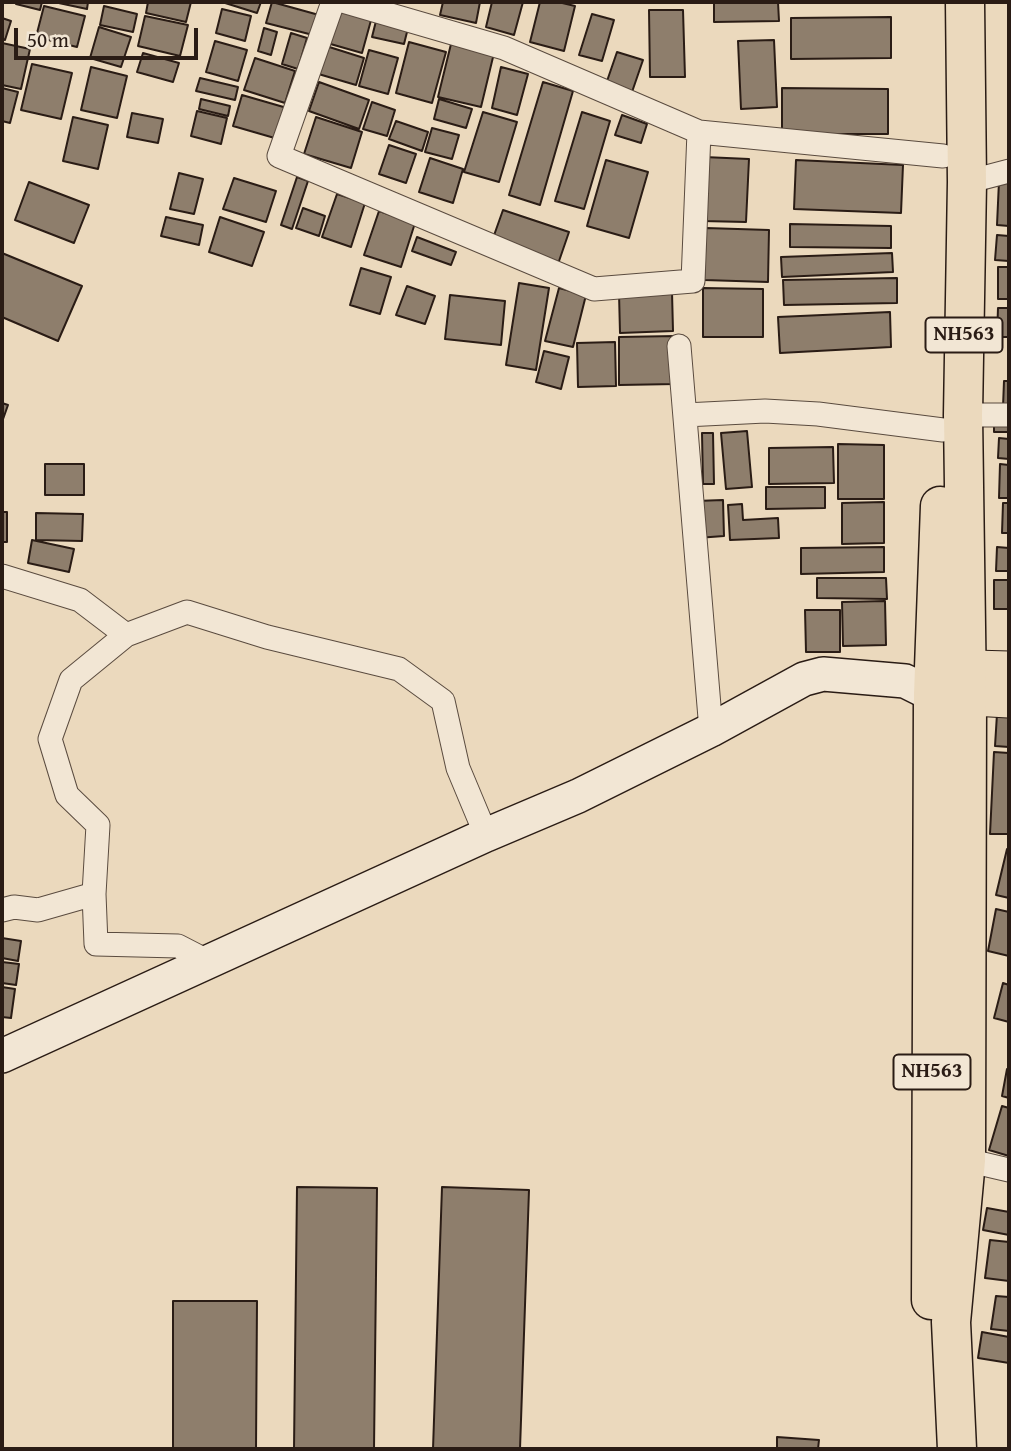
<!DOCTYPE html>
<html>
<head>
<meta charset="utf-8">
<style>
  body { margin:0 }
  #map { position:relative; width:1011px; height:1451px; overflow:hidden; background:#ebd9bd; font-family:"Gentium Book Plus",serif }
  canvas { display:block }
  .frame { position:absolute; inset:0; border:4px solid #2a1c15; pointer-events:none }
  .scale { position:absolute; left:14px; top:28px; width:184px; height:32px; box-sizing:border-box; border:4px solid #2a1c15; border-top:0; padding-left:9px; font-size:21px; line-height:24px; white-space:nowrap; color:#2a1c15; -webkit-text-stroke:5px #f2e6d4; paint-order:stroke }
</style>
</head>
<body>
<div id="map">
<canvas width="1011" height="1451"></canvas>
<div class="frame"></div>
<div class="scale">50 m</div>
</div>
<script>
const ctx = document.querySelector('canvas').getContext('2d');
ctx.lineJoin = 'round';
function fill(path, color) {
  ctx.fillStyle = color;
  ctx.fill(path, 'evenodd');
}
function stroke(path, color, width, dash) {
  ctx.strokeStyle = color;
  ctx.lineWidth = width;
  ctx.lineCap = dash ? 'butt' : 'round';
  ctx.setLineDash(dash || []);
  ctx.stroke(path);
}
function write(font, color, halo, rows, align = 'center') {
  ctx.font = font + ' "Gentium Book Plus",serif';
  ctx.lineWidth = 5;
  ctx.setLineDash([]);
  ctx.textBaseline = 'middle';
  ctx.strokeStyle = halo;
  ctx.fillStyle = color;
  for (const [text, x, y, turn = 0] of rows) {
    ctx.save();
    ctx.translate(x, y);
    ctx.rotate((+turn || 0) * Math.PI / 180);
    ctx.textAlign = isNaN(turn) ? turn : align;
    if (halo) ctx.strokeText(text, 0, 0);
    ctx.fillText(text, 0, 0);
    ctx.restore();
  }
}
const building = new Path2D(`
  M17,2H42L40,10L16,4Z
  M54,2H88L87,9Z
  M148,2H191L186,22L146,13Z
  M222,2H261L257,13Z
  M272,2L319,15L313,35L266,23Z
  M443,2H480L476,23L440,15Z
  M492,2H523L514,35L486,27Z
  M540,2H558L575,6L564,51L530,42Z
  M714,2H778L779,21L714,22Z
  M339,3L373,13L362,53L327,43Z
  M44,6L85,16L77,47L36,37Z
  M104,6L137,14L133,32L100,25Z
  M222,9L251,16L245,41L216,33Z
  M649,10H683L685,77H650Z
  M592,14L614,20L602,61L579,55Z
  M145,16L188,25L180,56L138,46Z
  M891,17V58L791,59V18Z
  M2,18L11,21L5,40L2,39Z
  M376,21L408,28L404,44L372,37Z
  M99,27L131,37L121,67L90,58Z
  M264,28L277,32L271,55L258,51Z
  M291,33L307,38L298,69L282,64Z
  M774,40L777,107L741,109L738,41Z
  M215,41L247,50L238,81L206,72Z
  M409,42L446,52L432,103L396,93Z
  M2,43L30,49L21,89L2,85Z
  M451,44L494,53L481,107L438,97Z
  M323,45L364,58L356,85L315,73Z
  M369,50L398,58L388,94L359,86Z
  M617,52L643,60L632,92L606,84Z
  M143,53L179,63L173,82L137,72Z
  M255,58L295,71L285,103L244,90Z
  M32,64L72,73L61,119L21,110Z
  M91,67L127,76L117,118L81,110Z
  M501,67L528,74L517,115L492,108Z
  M200,78L238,87L235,100L196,91Z
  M319,82L369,100L359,129L309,111Z
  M543,82L573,91L540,205L509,195Z
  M2,88L18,92L10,123L2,121Z
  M782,88L888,89V134H782Z
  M242,95L287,108L278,139L233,126Z
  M201,99L230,106L228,116L199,109Z
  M439,99L472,109L466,128L434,119Z
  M372,102L395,110L387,136L363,129Z
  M197,111L227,118L221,144L191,136Z
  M483,112L517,122L499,182L464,172Z
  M582,112L610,121L584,209L555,201Z
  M132,113L163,119L158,143L127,137Z
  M622,115L647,124L641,143L615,135Z
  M73,117L108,125L98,169L63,161Z
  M316,117L362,132L351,168L304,154Z
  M396,121L428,132L422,151L389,139Z
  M432,128L459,135L452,159L425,152Z
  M389,145L416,154L406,183L379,174Z
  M704,157L749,159L746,222L702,221Z
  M430,158L463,169L453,203L419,192Z
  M606,160L648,172L629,238L587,226Z
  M796,160L903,165L901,213L794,209Z
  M179,173L203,179L194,214L170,209Z
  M297,177L308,181L292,229L281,225Z
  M234,178L276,191L266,222L223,209Z
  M999,181L1009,182V226L997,225Z
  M29,182L89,205L74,243L15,220Z
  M337,194L365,203L351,247L322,237Z
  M303,208L325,216L319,236L296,228Z
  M503,210L569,232L558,264L492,241Z
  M379,211L415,223L401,267L364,255Z
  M166,217L203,225L199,245L161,236Z
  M220,217L264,232L252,266L209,252Z
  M790,224L891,226V248L790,247Z
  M706,228L769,230L768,282L704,280Z
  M997,235L1009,236V261L995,260Z
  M417,237L456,252L451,265L412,251Z
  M2,253L82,286L58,341L2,317Z
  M892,253L893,272L782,277L781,257Z
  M998,267H1009V299H998Z
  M361,268L391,277L380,314L350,305Z
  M897,278V303L784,305L783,280Z
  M519,283L549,288L536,370L506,365Z
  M407,286L435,296L425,324L396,315Z
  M559,288L586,295L573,347L545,341Z
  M703,288L763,289V337H703Z
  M672,292L673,331L620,333L619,293Z
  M450,295L505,301L501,345L445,339Z
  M998,308H1009V337H997Z
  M890,312L891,347L780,353L778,317Z
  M676,336V384L619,385V337Z
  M615,342L616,386L578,387L577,343Z
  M544,351L569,357L561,389L536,382Z
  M1004,381H1009V407H1003Z
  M2,403L8,405L2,422Z
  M994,419H1009V432H994Z
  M747,431L752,487L726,489L721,433Z
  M702,433H713L714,484H703Z
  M999,438L1009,439V459L998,458Z
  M838,444L884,445V499H838Z
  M833,447L834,483L769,484V448Z
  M45,464H84V495H45Z
  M1000,464L1009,465V498H999Z
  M766,487H825V508L766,509Z
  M723,500L724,536L697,538L696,501Z
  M884,502V543L842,544V503Z
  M1003,503H1009V533H1002Z
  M742,504L743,520L778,518L779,538L730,540L728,505Z
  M2,512H7V542H2Z
  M36,513L83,514L82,541L36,540Z
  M32,540L74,549L69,572L28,563Z
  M884,547V572L801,574V548Z
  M997,547L1009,548V571H996Z
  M817,578H886L887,599L817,598Z
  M994,580H1009V609H994Z
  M885,601L886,645L843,646L842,602Z
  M805,610H840V652H806Z
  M997,714L1009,715V747L995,746Z
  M994,752L1009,753V834H990Z
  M1007,849H1009V898L996,895Z
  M996,909L1009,912V956L988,951Z
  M2,938L21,941L18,961L2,958Z
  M2,962L19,964L16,985L2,983Z
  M1003,983L1009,985V1022L994,1018Z
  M2,987L15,989L11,1018L2,1017Z
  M1007,1069H1009V1098L1002,1096Z
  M1002,1106L1009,1108V1156L989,1150Z
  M297,1187L377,1188L374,1449H294Z
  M442,1187L529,1190L520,1449H433Z
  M987,1208L1009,1212V1235L983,1230Z
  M990,1240L1009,1242V1281L985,1278Z
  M996,1296L1009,1297V1331L991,1329Z
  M173,1301H257L256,1449H173Z
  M982,1332L1009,1337V1363L978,1358Z
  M777,1437L819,1440L818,1449H777Z`);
fill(building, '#8e7e6c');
stroke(building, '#2a1c15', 2);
const street = new Path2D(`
  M333,2L279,156L594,289L693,281L699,132
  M346,2L504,48L699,132L943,156
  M967,182L1009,171
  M679,346L711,730
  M685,415L765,411L818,414L943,430
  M963,415H1009
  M2,576L80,600L126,635
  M2,910L14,907L38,910L94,894
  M209,962L178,946L96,944L94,894L98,825L67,795L50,739L71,680L126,635L187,612L267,637L399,669L443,701L458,768L486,835
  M966,1160L1009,1170`);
const secondary = new Path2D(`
  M2,1056L486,835L578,796L711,730L804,679L823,674L905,681L933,695`);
const primary = new Path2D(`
  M937,668L1009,670
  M937,695L1009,699`);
const highway = new Path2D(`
  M931,1300L933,695L940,506
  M957,1449L951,1322L966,1160L967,697L963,415L967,182L965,2`);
stroke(street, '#5a4b3f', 25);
stroke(secondary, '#2a1c15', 36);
stroke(primary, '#2a1c15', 39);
stroke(highway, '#2a1c15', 41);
stroke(street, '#f2e6d4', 23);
stroke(secondary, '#f2e6d4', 33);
stroke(primary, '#ebd9bd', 37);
stroke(highway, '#ebd9bd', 38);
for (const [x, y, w] of [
  [964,335,77],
  [932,1072,77]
]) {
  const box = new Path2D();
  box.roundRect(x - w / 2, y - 17.5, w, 35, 5);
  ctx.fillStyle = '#f2e6d4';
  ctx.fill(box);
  stroke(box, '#2a1c15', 2);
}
write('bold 21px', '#2a1c15', null, [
  ["NH563",964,335],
  ["NH563",932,1072]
]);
</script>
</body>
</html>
